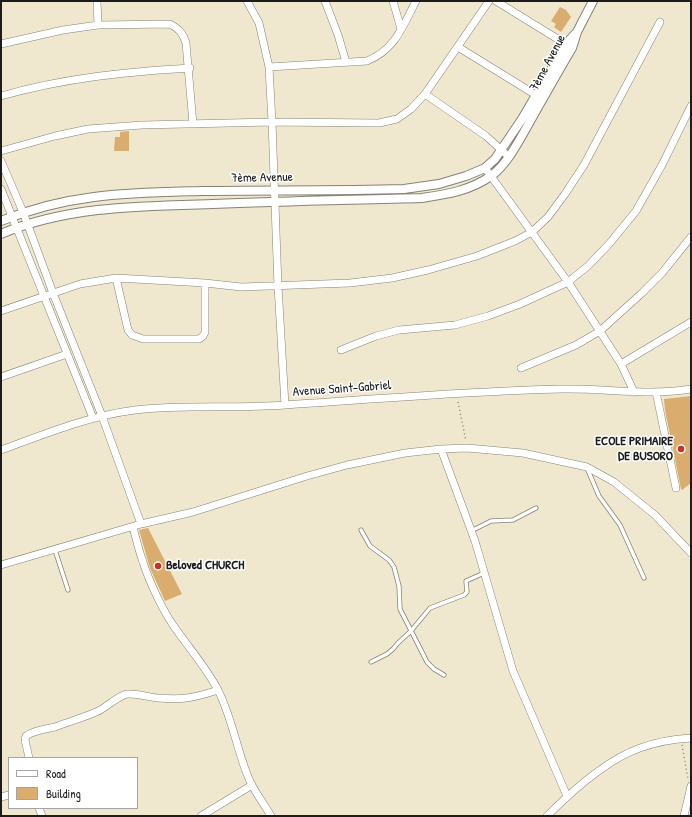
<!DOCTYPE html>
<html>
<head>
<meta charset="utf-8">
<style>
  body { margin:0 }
  #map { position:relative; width:692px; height:817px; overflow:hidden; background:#f0e8ce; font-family:"Patrick Hand",sans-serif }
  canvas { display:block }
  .frame { position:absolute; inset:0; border:2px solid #1c1c1c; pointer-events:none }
  .legend { position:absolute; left:8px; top:757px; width:130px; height:52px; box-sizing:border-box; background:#fff; border:1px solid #a4a4a4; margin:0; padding:5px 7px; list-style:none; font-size:12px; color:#1c1c1c }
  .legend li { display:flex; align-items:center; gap:8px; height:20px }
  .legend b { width:20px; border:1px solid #a4a4a4 }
</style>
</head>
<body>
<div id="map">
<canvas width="692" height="817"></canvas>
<div class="frame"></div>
<ul class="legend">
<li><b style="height:5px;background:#fff"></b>Road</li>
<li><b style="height:11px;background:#daac6d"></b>Building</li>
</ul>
</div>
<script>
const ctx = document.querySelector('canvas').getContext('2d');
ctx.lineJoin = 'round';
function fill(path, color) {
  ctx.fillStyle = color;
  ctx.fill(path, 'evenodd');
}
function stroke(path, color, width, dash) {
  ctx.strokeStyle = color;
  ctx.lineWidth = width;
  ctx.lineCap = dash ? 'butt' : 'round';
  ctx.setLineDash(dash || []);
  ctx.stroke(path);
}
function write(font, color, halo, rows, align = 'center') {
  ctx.font = font + ' "Patrick Hand",sans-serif';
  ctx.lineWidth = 3;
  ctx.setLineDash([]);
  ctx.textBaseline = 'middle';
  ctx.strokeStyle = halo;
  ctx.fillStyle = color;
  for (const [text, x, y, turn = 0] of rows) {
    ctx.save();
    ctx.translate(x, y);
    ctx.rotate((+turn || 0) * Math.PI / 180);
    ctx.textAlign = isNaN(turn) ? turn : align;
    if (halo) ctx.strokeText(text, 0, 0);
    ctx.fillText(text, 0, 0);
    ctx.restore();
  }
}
fill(new Path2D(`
  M560,7L566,10L571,17L561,32L554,27L556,24L551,21Z
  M129,131V151H114L115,137H120V132Z
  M691,396V483L682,490L681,489L665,410L664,399Z
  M148,528L182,594L165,601L150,568L139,530Z`), '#daac6d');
const service = new Path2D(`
  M587,468L599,496L620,525L644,578
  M361,530L370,546L389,560L394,567L399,586L400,609L427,662L434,669L444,675
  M471,531L491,521L513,520L536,508
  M55,550L68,590
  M371,662L387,654L393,649L398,643L411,631L430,608L464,595L467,592L466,581L484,573`);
const minor = new Path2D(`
  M97,1L98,25
  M247,1L259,23L269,67L272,122L278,286L285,405
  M325,1L338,35L346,62
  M393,1L401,29
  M496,1L569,46
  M1,44L63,30L98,25L170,24C179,29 183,33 186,43L193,124
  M458,47L536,95
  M269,67L367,61C395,50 403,26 416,1
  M425,94L486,136L508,156
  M1,96C64,78 124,72 190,68
  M1,151L55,136L88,129L142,125L272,122L379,123L397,119L411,109L425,94L489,1
  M1,161L23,212L53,293L102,416L141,524
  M485,168L568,282L621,364L634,392
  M1,189L93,418
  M116,278L128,330L132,335L143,339H199L203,336L205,332V283
  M1,311L80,284L116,278L205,283L241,287L350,283L392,278L428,270L477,256L515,241L532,232L548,217L565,194L584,165L660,22
  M341,350L376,336L399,330L455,325L488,316L520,304L568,282L588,266L609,244L636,211L662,165L691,106
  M621,364L691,322
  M521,368L576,345L600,331L642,293L662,273L691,237
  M1,377L67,354
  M656,392L676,488
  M441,449L475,541L513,671L567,796
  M1,450C45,434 88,416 135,410C185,404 235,409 285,405C377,399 469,391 562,389C605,388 648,396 691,389
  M133,527C136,539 139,551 143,562C149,581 162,609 173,625C188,647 206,667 218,690C232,718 236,746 247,774C252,789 263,802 271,816
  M1,565L141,524L193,512L307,476L347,465L405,453L441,449L467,448L523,453L587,467L614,482L655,515L691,553
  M29,758L25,740L26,736C34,730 46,729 55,727C68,722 82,718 96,712C107,708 115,697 127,694C137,693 148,697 158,698C183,700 194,698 218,690
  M1,797L9,795
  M39,808L42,816
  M201,816L252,785
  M547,816C571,792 608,759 640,748C656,742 674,739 691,738
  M684,816L691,786`);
const tertiary = new Path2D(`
  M1,221C69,193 129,193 201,191C269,190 336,191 404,189L439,184L466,176L485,168L495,159L522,119L566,44L575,34
  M1,234C67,206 142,206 213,204C283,201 353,200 422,198C448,194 469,191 491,176C509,163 522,135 533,116C546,93 559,70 572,48L577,32L593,1`);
stroke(service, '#868275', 5);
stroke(minor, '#868275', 8);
stroke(tertiary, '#868275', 10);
stroke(new Path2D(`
  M458,402L466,441
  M682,745L688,779`), '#868275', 1.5, [1, 3]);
stroke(service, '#fff', 3.5);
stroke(minor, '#fff', 7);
stroke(tertiary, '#fff', 8);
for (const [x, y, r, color] of [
  [681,449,4,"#c8321e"],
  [158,566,4,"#c8321e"]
]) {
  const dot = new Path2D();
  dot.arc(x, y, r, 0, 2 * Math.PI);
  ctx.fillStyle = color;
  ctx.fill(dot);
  stroke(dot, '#fff', 1.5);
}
write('13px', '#1c1c1c', '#fff', [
  ["7ème Avenue",548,63,-62],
  ["7ème Avenue",262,178,-1],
  ["Avenue Saint-Gabriel",342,389,-4]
]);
write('bold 13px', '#1c1c1c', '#fff', [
  ["ECOLE PRIMAIRE",673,442],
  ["DE BUSORO",673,457],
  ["Beloved CHURCH",166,566,"left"]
], 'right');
</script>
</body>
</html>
